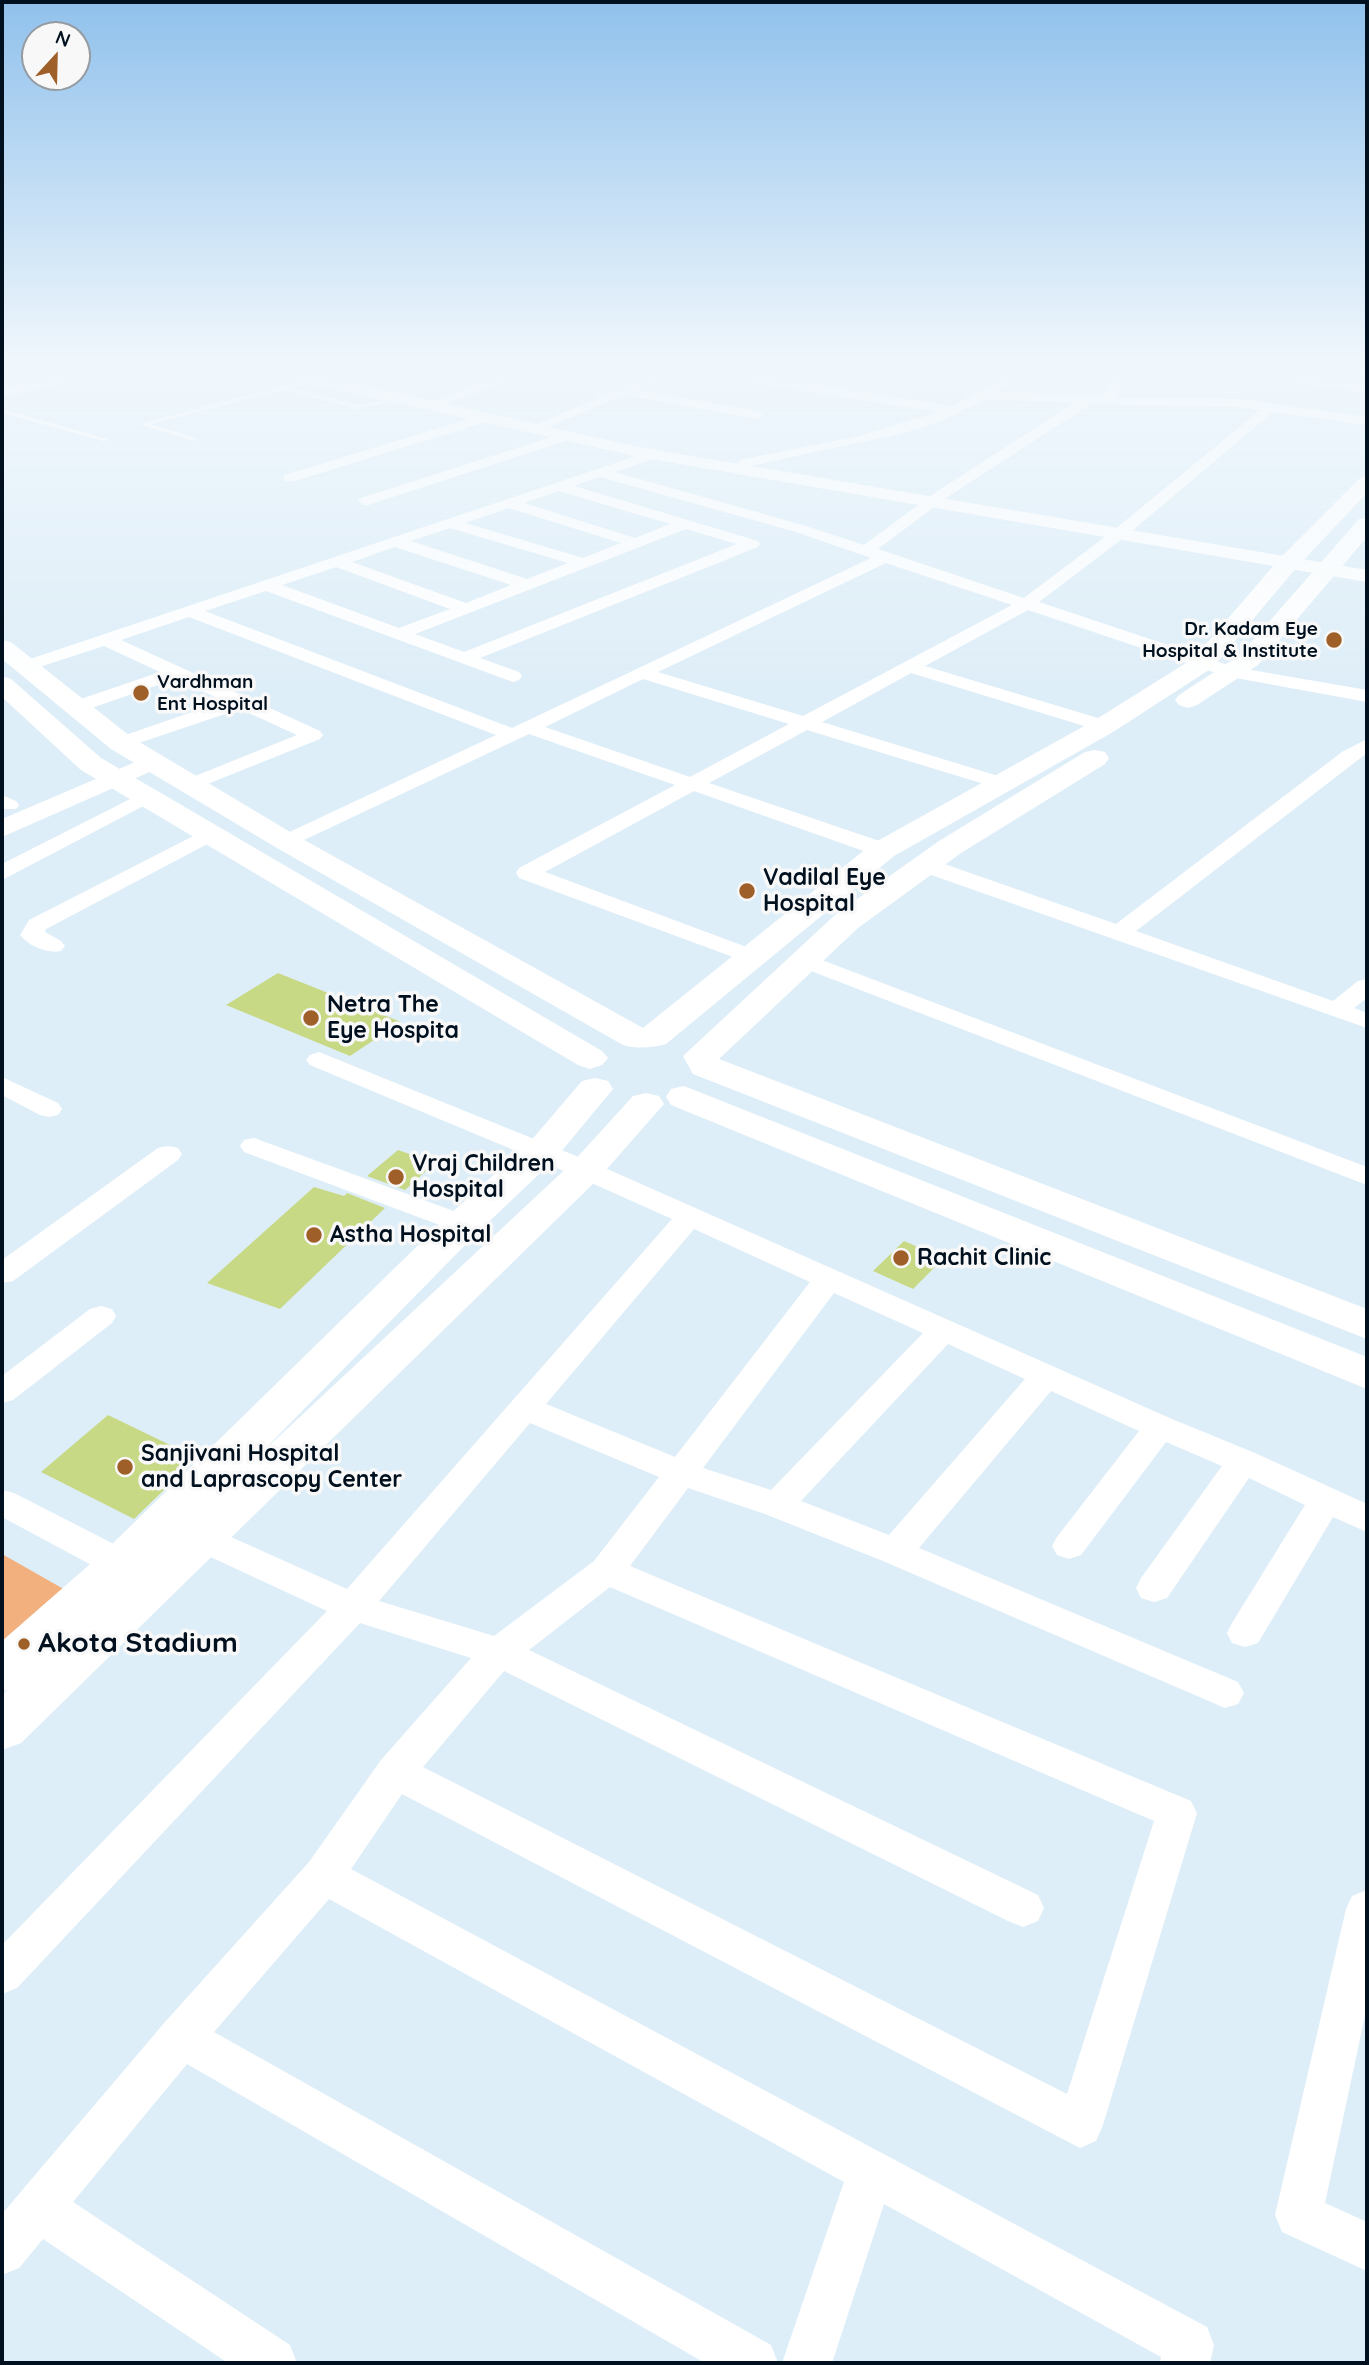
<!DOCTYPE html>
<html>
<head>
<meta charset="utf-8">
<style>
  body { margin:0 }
  #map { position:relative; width:1369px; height:2365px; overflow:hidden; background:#deeef8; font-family:Quicksand,sans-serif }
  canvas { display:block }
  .frame { position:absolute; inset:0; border:4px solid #00101e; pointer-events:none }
  .north { position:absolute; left:21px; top:21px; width:70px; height:70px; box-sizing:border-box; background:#f8f8f8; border:2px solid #959ba1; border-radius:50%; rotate:22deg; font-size:19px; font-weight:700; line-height:28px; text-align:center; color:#00101e }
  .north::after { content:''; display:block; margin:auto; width:24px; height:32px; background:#9f5f28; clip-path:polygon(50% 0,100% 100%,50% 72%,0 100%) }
</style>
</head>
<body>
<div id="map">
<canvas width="1369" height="2365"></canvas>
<div class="frame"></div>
<div class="north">N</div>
</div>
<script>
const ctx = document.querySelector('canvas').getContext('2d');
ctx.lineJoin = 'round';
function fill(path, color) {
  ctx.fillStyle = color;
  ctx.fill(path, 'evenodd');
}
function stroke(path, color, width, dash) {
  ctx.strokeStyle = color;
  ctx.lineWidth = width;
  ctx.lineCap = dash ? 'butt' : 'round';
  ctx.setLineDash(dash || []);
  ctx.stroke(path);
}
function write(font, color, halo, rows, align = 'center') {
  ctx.font = font + ' Quicksand,sans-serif';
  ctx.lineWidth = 7;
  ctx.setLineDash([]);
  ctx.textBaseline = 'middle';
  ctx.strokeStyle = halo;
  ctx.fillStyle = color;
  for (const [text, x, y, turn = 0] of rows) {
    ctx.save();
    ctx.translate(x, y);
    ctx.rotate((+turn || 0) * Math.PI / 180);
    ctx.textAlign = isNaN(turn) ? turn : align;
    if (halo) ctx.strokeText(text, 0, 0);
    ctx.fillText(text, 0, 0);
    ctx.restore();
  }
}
fill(new Path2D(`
  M2,1554L90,1604L2,1683Z`), '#f1b07d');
fill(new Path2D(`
  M278,973L401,1022L350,1056L226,1005Z
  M398,1150L435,1163L405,1190L367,1176Z
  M314,1187L344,1196L347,1193L385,1208L280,1309L207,1283Z
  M904,1241L944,1258L913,1289L873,1271Z
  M108,1415L197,1458L134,1519L41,1472Z`), '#c8d986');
fill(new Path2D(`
  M315,378L317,381L291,388L357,405L381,401L411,392L414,394L384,404L357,409L283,390L150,424L196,438L194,441L139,424Z
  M2,409L107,439L108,440L103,441L2,413Z`), '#fff');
fill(new Path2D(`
  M27,362H49L2,375V367Z
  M124,362H146L140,366L2,397V389Z
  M537,362H554L433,409L428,410L421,406Z
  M686,362H702L696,366L952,406L997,382L1011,368L979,373L933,367C922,372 892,369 882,362H952L979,365L1031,362L998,392L1103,396L1121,362H1133L1116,397L1240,399L1367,417V425L1273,412L1126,536L1039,602L1234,667L1367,690V702L1225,676L1028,610L925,666L1111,722L1114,726L1111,730H1097L911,673L822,722L1008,779L1011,783L1008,787H994L807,730L709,783L891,845L894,850L891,855H875L694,791L545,872L760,952L764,957L760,962L752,964L519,878L516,873L519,868L675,785L529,734L287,848L279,847L276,842L279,837L496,735L189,617L121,640L320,731L323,735L320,739L190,791L183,789L180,785L183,781L297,735L240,709L121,749L111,743L114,739L224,701L175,679L83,711H69L67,707L69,703L160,672L104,646L24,672L15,667L18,663L654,450L661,454L659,457L615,472L806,526L864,545L936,492L1074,403L987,399L939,422L900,434L745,467L738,463L740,460L855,437L939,412L683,372L639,390L757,411L764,415L757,419L625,395L536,432H526L524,429ZM1091,404L1240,407L1260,410L1114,530L1024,598L878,549L946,498ZM600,477L796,532L871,558L512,728L205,611L266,591L513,682L519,680L522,676L519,672L480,658L758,547L760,544L758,541L574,486ZM559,491L670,524L635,538L524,503ZM509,508L621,543L583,558L465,523ZM450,528L568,563L527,579L411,541ZM686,529L737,544L464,652L415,634ZM395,547L511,585L466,603L352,562ZM886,563L1012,605L803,716L658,672ZM336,567L450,609L399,628L282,585ZM643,679L789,724L690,777L545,727Z
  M1181,362H1211L1367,385V393L1187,366Z
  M1332,362H1367V370L1338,366Z
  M484,414L491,418L489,421L295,481H285L283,478L285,475Z
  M567,432L572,433V439L371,504L366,506L358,501L361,498Z
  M1367,739V753L1136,931L1333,1001L1358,981L1367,979V998L1354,1008L1367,1013V1028L917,870L914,865L917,860H933L1116,924L1342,752Z
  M146,791L153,793L156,797L153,801L2,880V864Z
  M2,795L16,801L19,805L16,809H2Z
  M209,828L217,829L220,834L217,839L46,929L45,932L61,941L65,946L61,951C47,954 29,946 20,935L29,920Z
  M806,954L1367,1167V1185L798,966L794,961L798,956Z
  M319,1052L596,1164L1172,1419L1255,1453L1367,1504V1532L1333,1517L1258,1643L1245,1647L1232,1643L1227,1633L1232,1623L1305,1505L1249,1478L1167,1598L1154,1602L1141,1598L1136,1588L1141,1578L1222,1466L1166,1442L1081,1555L1069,1559L1057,1555L1052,1546L1057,1537L1139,1431L1051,1391L919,1548L1238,1682L1244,1693L1238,1704L1225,1708L883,1561L765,1514L688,1488L630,1566L1191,1801L1197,1813L1103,2125L1096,2141L1080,2148L402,1794L351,1869L1207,2327L1214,2345L1210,2363H1160L1161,2357L884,2204L832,2363H782L844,2182L329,1899L214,2032L771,2345L778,2363H705L187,2064L73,2202L290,2345L297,2363H228L43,2239L19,2268L2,2275V2214L165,2022L309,1862L381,1760L471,1658L360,1623L17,1988L2,1994V1945L327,1611L189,1547L184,1538L189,1529L201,1525L213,1529L347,1589L672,1219L576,1176L310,1065L306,1060L310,1055ZM694,1229L810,1282L675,1457L546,1404ZM834,1293L923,1333L771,1490L703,1468ZM948,1344L1025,1379L889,1535L801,1501ZM530,1423L659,1477L594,1561L494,1636L379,1601ZM610,1587L1154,1821L1067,2094L423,1767L504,1671L1008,1921L1023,1927L1038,1921L1044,1908L1038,1895L529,1650Z
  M2,1077L58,1103L62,1109L58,1115L49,1117L40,1115L2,1095Z
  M254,1138L473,1218L477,1224L473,1230L463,1233L453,1230L244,1152L240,1146L244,1140Z
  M168,1146L178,1148L182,1154L178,1160L13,1281L2,1283V1260L158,1148Z
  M101,1306L112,1309L116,1316L112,1323L13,1400L2,1403V1376L90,1309Z
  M2,1490L14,1493L149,1562L154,1572L149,1582L136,1585L123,1582L2,1517Z
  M1367,1890V2006L1325,2203L1367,2222V2271L1282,2232L1275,2215L1346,1909L1352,1896Z`), '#fff');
fill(new Path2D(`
  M250,362H268L272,365L639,447L1367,570V582L639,457L267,374Z
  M152,755L161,757L164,762L161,767L2,837V819Z`), '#fff');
fill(new Path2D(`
  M1367,476V493L1297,567L1212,668L1113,732L894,856L666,1044C652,1048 637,1049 623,1045L277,848L111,749L2,659V640L11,642L131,737L297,836L643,1028L872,844L1095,720L1194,658L1281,557L1360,478Z
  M1367,518V537L1258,665L1197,705L1188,708L1179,705L1175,700L1179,695L1240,655L1359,519Z
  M2,676L11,679L101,758L602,1051L608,1058L602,1065L590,1069L578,1065L81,770L2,697Z
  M1095,750L1105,752L1109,758L1105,764L961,853L858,928L719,1059L1367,1309V1339L693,1074L683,1056L836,914L939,841L1085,752Z
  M595,1078L608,1081L613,1089L555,1159L477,1233L258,1456L573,1162L633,1096L646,1093L659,1096L664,1104L599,1178L21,1743L2,1750V1695L8,1690L2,1691V1641L104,1552L449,1215L529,1143L582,1081Z
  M684,1086L1367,1357V1389L671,1105L666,1097L671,1089Z`), '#fff');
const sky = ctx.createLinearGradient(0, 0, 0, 693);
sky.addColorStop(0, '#90c1ec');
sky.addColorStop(0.52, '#f0f7fc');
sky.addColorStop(1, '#f0f7fc00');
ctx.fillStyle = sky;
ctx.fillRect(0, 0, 1369, 693);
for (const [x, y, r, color] of [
  [1334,640,9,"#9f5f28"],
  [141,693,9,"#9f5f28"],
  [747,891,9,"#9f5f28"],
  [311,1018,9,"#9f5f28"],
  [396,1177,9,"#9f5f28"],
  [314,1235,9,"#9f5f28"],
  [901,1258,9,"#9f5f28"],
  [125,1467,9,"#9f5f28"],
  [24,1644,7,"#9f5f28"]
]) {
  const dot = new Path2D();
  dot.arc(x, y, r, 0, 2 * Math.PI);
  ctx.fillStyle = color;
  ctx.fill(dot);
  stroke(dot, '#f8f8f8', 2.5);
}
write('bold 19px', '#00101e', '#f8f8f8', [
  ["Dr. Kadam Eye",1318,629],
  ["Hospital & Institute",1318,651],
  ["Vardhman",157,682,"left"],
  ["Ent Hospital",157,704,"left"]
], 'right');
write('bold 23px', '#00101e', '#f8f8f8', [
  ["Vadilal Eye",763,878],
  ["Hospital",763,904],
  ["Netra The",327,1005],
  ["Eye Hospita",327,1031],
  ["Vraj Children",412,1164],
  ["Hospital",412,1190],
  ["Astha Hospital",330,1235],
  ["Rachit Clinic",917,1258],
  ["Sanjivani Hospital",141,1454],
  ["and Laprascopy Center",141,1480]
], 'left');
write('bold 28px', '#00101e', '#f8f8f8', [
  ["Akota Stadium",38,1644]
], 'left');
</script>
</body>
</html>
